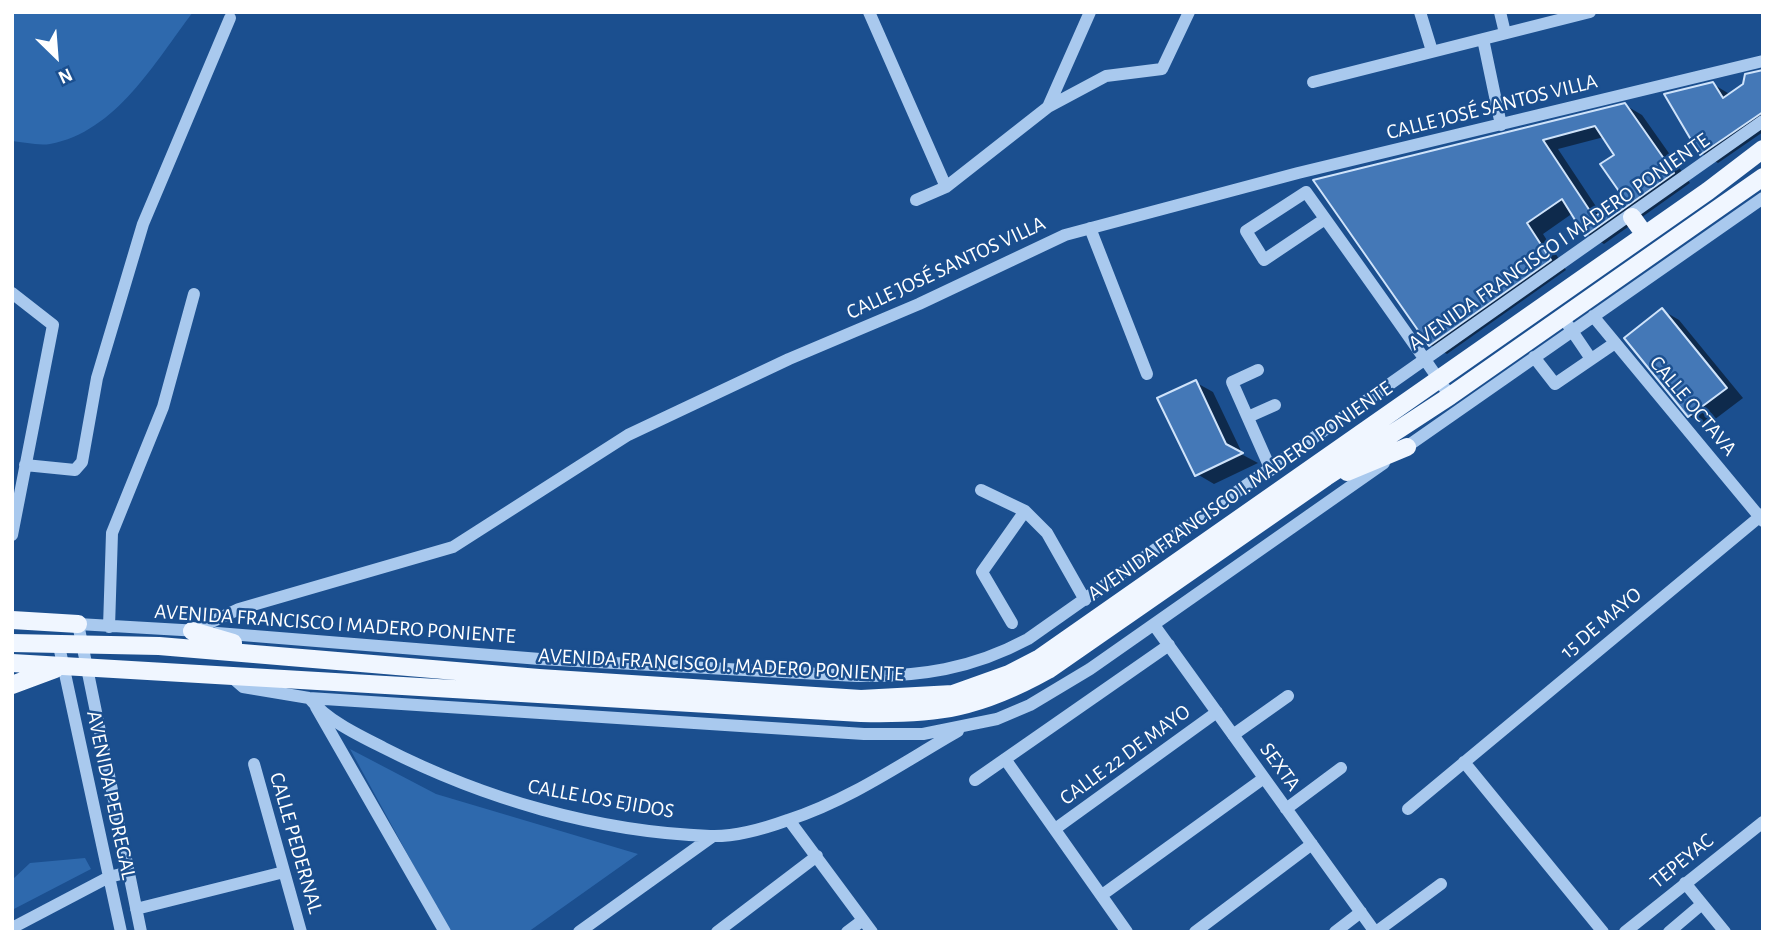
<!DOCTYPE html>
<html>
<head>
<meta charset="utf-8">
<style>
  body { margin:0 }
  #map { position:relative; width:1775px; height:944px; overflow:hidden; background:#1b4f8f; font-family:"Alegreya Sans",sans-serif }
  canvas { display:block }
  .frame { position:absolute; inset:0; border:14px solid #fff; pointer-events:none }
  .north { position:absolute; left:21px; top:21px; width:70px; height:70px; -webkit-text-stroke:5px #1b4f8f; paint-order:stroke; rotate:155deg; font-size:19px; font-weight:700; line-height:28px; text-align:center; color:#fff }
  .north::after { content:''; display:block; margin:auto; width:24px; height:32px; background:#fff; clip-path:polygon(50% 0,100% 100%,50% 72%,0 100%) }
</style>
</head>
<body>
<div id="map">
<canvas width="1775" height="944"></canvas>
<div class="frame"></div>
<div class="north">N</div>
</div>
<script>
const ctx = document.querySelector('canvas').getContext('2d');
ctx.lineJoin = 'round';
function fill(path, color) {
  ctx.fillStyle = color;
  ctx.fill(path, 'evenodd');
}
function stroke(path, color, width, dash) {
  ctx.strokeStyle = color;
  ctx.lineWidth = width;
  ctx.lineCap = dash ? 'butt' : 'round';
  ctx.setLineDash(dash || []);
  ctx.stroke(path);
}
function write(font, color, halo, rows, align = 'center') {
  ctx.font = font + ' "Alegreya Sans",sans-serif';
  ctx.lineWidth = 5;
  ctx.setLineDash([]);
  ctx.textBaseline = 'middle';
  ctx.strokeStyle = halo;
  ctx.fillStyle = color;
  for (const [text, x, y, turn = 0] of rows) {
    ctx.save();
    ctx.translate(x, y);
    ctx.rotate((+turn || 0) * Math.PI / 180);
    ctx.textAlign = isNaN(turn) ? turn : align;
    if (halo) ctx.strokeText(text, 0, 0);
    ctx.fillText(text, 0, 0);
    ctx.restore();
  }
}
fill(new Path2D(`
  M12,12H193C155,62 116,132 50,144C38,146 24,142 12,141Z
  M350,749L436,794L638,854L528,932H450Z
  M85,858L91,869L12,910V880L30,863Z`), '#2e69ad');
fill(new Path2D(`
  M1763,71V132L1718,163L1701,153L1713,84L1731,95Z
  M1625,105L1642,115L1690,183L1604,244L1587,234L1573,213L1543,234L1566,270L1447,354L1430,345L1316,181ZM1604,137L1617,156L1625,198L1601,214L1558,149Z
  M1662,310L1679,320L1743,398L1706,426L1689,416Z
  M1195,382L1213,392L1243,455L1258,463L1214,484L1197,474Z`), '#0007');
const building = new Path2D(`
  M1763,70V112L1700,155L1664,94L1713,82L1723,98L1743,84L1745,74Z
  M1625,103L1674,173L1585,236L1562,199L1527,223L1551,260L1429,346L1313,180ZM1595,126L1614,155L1600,164L1623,197L1594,217L1543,140Z
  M1662,308L1727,388L1688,417L1624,338Z
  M1196,380L1226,444L1243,453L1195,476L1157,398Z`);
fill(building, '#4478b7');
stroke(building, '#cfe3fa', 2);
stroke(new Path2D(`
  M869,12L946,187
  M1420,12L1432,51
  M1500,12L1505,33
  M1483,39L1501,125
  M1313,82L1590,12
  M1048,107L1090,12
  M916,200L946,187L1048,107L1106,76L1162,69L1189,12
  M1325,219L1264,260L1246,231L1306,192C1354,259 1403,327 1450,396
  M1090,228L1147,374
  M12,293L53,325L12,535
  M1593,316L1763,521
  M1568,325L1591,359
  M1534,357L1555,384L1615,343
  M1258,370L1232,382L1271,470
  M1248,417L1275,405
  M1402,450L1763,198
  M25,465L75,470L82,462L97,378L143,224L230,18
  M981,490L1025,511L1047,533L1085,600
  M1012,623L982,572L1025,511
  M1154,625L1375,932
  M109,627L112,533L163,407L194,294
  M192,631L239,609L453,547L628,435L789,359L919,304L1065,235L1298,173L1763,61
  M217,633L540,659L857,676C920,677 972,669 1028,639L1763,121
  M59,646L121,932
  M228,674L243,687L309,698L864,734H923L997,719L1030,705L1090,669L1384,463
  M309,698C328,721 358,735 384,748C484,799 597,832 710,836C734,837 766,828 788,820C848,801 904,762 958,731
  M316,707L445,932
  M1233,735L1288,696
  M1005,759L1127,932
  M1464,762L1603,932
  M254,764L301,932
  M975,780L1169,645
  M1286,809L1341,768
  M1408,809L1763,514
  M789,820L872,932
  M1055,829L1217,712
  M1685,883L1725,932
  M1102,895L1264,778
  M136,909L284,872
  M12,928L109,877L129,872
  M141,932L78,624L199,631
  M579,932L713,836
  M717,932L817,856
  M847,932L863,920
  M1195,932L1312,844
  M1335,932L1361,912
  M1376,932L1441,884
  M1625,932L1763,822
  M1669,932L1702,904`), '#a9c9ee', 12);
stroke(new Path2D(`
  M1632,217L1645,235
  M1347,472L1407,447
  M12,620L78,624
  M192,631L233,643
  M12,643L159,646L539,678L861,699L953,694L1009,674L1040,658L1708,191L1763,149
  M12,663L861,713C938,715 980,708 1048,670L1326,477L1450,396L1763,177
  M12,685L55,669`), '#f0f6ff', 18);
write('21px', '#fff', '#1b4f8f', [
  ["CALLE JOSÉ SANTOS VILLA",1492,107,-14],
  ["AVENIDA FRANCISCO I MADERO PONIENTE",1559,242,-35],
  ["CALLE JOSÉ SANTOS VILLA",946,268,-25],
  ["CALLE OCTAVA",1693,406,50],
  ["AVENIDA FRANCISCO I. MADERO PONIENTE",1240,491,-35],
  ["15 DE MAYO",1601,623,-40],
  ["AVENIDA FRANCISCO I MADERO PONIENTE",335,624,4],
  ["AVENIDA FRANCISCO I. MADERO PONIENTE",721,665,3],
  ["CALLE 22 DE MAYO",1125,755,-36],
  ["SEXTA",1280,767,54],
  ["AVENIDA PEDREGAL",111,795,78],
  ["CALLE LOS EJIDOS",601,799,10],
  ["CALLE PEDERNAL",296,843,74],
  ["TEPEYAC",1682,861,-39]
]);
</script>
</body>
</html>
